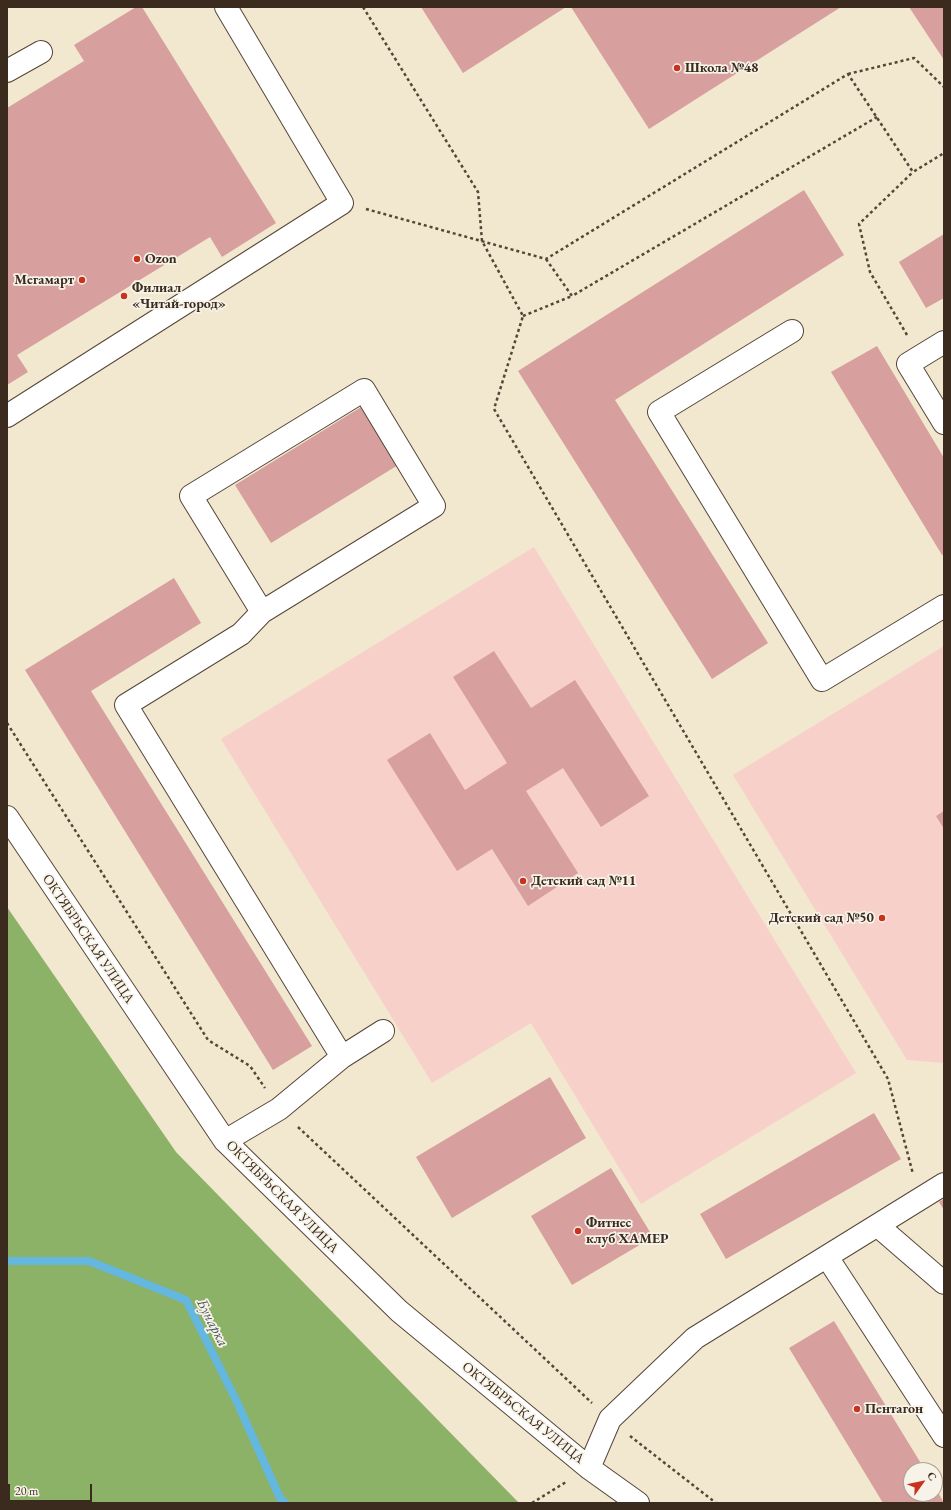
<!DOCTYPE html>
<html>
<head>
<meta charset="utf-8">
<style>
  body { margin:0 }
  #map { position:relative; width:951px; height:1510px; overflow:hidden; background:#f2e7cf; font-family:"EB Garamond",serif }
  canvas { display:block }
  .frame { position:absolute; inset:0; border:8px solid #3b2a1e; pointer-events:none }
  .north { position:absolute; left:903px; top:1462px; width:40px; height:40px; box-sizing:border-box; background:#f7f3e8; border:1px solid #aca397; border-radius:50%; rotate:57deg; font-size:11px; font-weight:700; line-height:16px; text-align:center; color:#3b2a1e }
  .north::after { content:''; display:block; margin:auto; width:14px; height:18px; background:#c8321e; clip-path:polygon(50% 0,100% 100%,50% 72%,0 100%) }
  .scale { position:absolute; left:8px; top:1484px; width:84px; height:18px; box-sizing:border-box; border:2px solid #3b2a1e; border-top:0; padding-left:5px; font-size:12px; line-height:14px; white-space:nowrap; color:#3b2a1e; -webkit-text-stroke:3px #f7f3e8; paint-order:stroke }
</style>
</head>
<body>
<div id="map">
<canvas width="951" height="1510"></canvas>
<div class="frame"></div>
<div class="north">С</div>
<div class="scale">20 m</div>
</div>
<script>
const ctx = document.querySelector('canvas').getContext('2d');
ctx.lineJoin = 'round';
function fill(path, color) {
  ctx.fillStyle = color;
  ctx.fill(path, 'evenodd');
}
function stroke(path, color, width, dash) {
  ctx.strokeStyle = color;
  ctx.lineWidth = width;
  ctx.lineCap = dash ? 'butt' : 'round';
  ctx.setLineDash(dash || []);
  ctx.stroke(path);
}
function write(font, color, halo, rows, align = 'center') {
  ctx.font = font + ' "EB Garamond",serif';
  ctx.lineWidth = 3.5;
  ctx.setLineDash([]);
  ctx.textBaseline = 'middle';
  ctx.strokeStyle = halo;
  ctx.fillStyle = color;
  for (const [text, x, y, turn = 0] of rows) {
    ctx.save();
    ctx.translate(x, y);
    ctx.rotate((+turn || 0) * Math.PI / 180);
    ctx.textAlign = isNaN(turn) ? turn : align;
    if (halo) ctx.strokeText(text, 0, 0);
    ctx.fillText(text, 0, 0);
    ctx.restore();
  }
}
fill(new Path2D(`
  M534,547L856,1073L641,1204L531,1023L432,1083L221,739Z
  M944,646V1063L907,1060L733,775Z`), '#f7d0ca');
fill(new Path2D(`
  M7,907L176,1152L519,1503H7Z`), '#8cb268');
stroke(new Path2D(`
  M7,1261H89L186,1300L237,1402L280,1498L285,1503`), '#64b7df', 8);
fill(new Path2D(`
  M136,7H142L276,223L222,257L210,237L17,355L28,372L7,385V108L84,61L74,45Z
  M421,7H566L463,73Z
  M571,7H841L649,129Z
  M909,7H944V60Z
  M804,190L844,255L615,400L768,643L712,679L518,371Z
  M944,234V298L926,308L899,262Z
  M877,346L944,458V554L942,555L831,372Z
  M366,404L403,462L271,543L235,485Z
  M174,578L201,623L91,691L312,1046L273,1070L25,670Z
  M494,651L531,708L575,680L649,796L601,827L563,768L526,791L578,873L528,906L492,849L457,871L387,760L430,733L465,790L507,763L453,677Z
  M944,811V829L936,816Z
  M550,1077L586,1138L452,1218L416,1157Z
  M874,1113L901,1159L726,1259L700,1214Z
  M611,1168L653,1237L572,1285L531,1216Z
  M944,1199V1210L939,1202Z
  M834,1321L925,1470H911V1494H935V1487L944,1503H883L789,1348Z`), '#d79f9d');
const minor = new Path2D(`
  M7,71L41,52
  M792,331L659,412L822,680L944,606
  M944,342L908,364L944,423
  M7,416L342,203L226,7
  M7,817L225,1141L399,1311L589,1468L638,1503
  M342,1057L383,1031
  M225,1141L279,1109L342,1057L126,705L241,634L262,612L434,506L364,390L191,496L262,612
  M878,1226L944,1283
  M827,1257L944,1436
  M589,1468L610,1419L695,1338L944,1184`);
stroke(minor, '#564639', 24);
stroke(new Path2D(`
  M363,7L478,192L482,241L523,316L494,409L888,1079L913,1174
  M848,74L914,58L944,87
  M366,209L546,259L848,74L913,172L944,153
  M546,259L572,296L877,117
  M523,316L572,296
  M907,335L870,272L859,224L913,172
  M7,723L208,1040L250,1066L265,1088
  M298,1127L592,1403
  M630,1436L716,1503
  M532,1503L566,1482`), '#564639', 2.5, [3, 3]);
stroke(minor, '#fff', 22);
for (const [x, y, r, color] of [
  [677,68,4,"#c8321e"],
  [137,259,4,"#c8321e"],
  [82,280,4,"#c8321e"],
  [124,296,4,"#c8321e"],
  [523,881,4,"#c8321e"],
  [882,918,4,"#c8321e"],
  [578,1231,4,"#c8321e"],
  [857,1409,4,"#c8321e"]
]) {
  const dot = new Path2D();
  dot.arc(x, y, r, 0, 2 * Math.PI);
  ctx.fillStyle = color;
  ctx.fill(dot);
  stroke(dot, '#f7f3e8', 1.5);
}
write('bold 14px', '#3b2a1e', '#f7f3e8', [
  ["Школа №48",685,68],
  ["Ozon",145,259],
  ["Мегамарт",74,280,"right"],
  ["Филиал",132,288],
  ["«Читай-город»",132,304],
  ["Детский сад №11",531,881],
  ["Детский сад №50",874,918,"right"],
  ["Фитнес",586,1223],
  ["клуб ХАМЕР",586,1239],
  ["Пентагон",865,1409]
], 'left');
write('14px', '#3b2a1e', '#f7f3e8', [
  ["ОКТЯБРЬСКАЯ УЛИЦА",88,939,56],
  ["ОКТЯБРЬСКАЯ УЛИЦА",282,1197,45],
  ["ОКТЯБРЬСКАЯ УЛИЦА",523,1413,39]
]);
write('italic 15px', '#475458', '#f7f3e8', [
  ["Бунарка",212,1323,63]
]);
</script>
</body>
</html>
